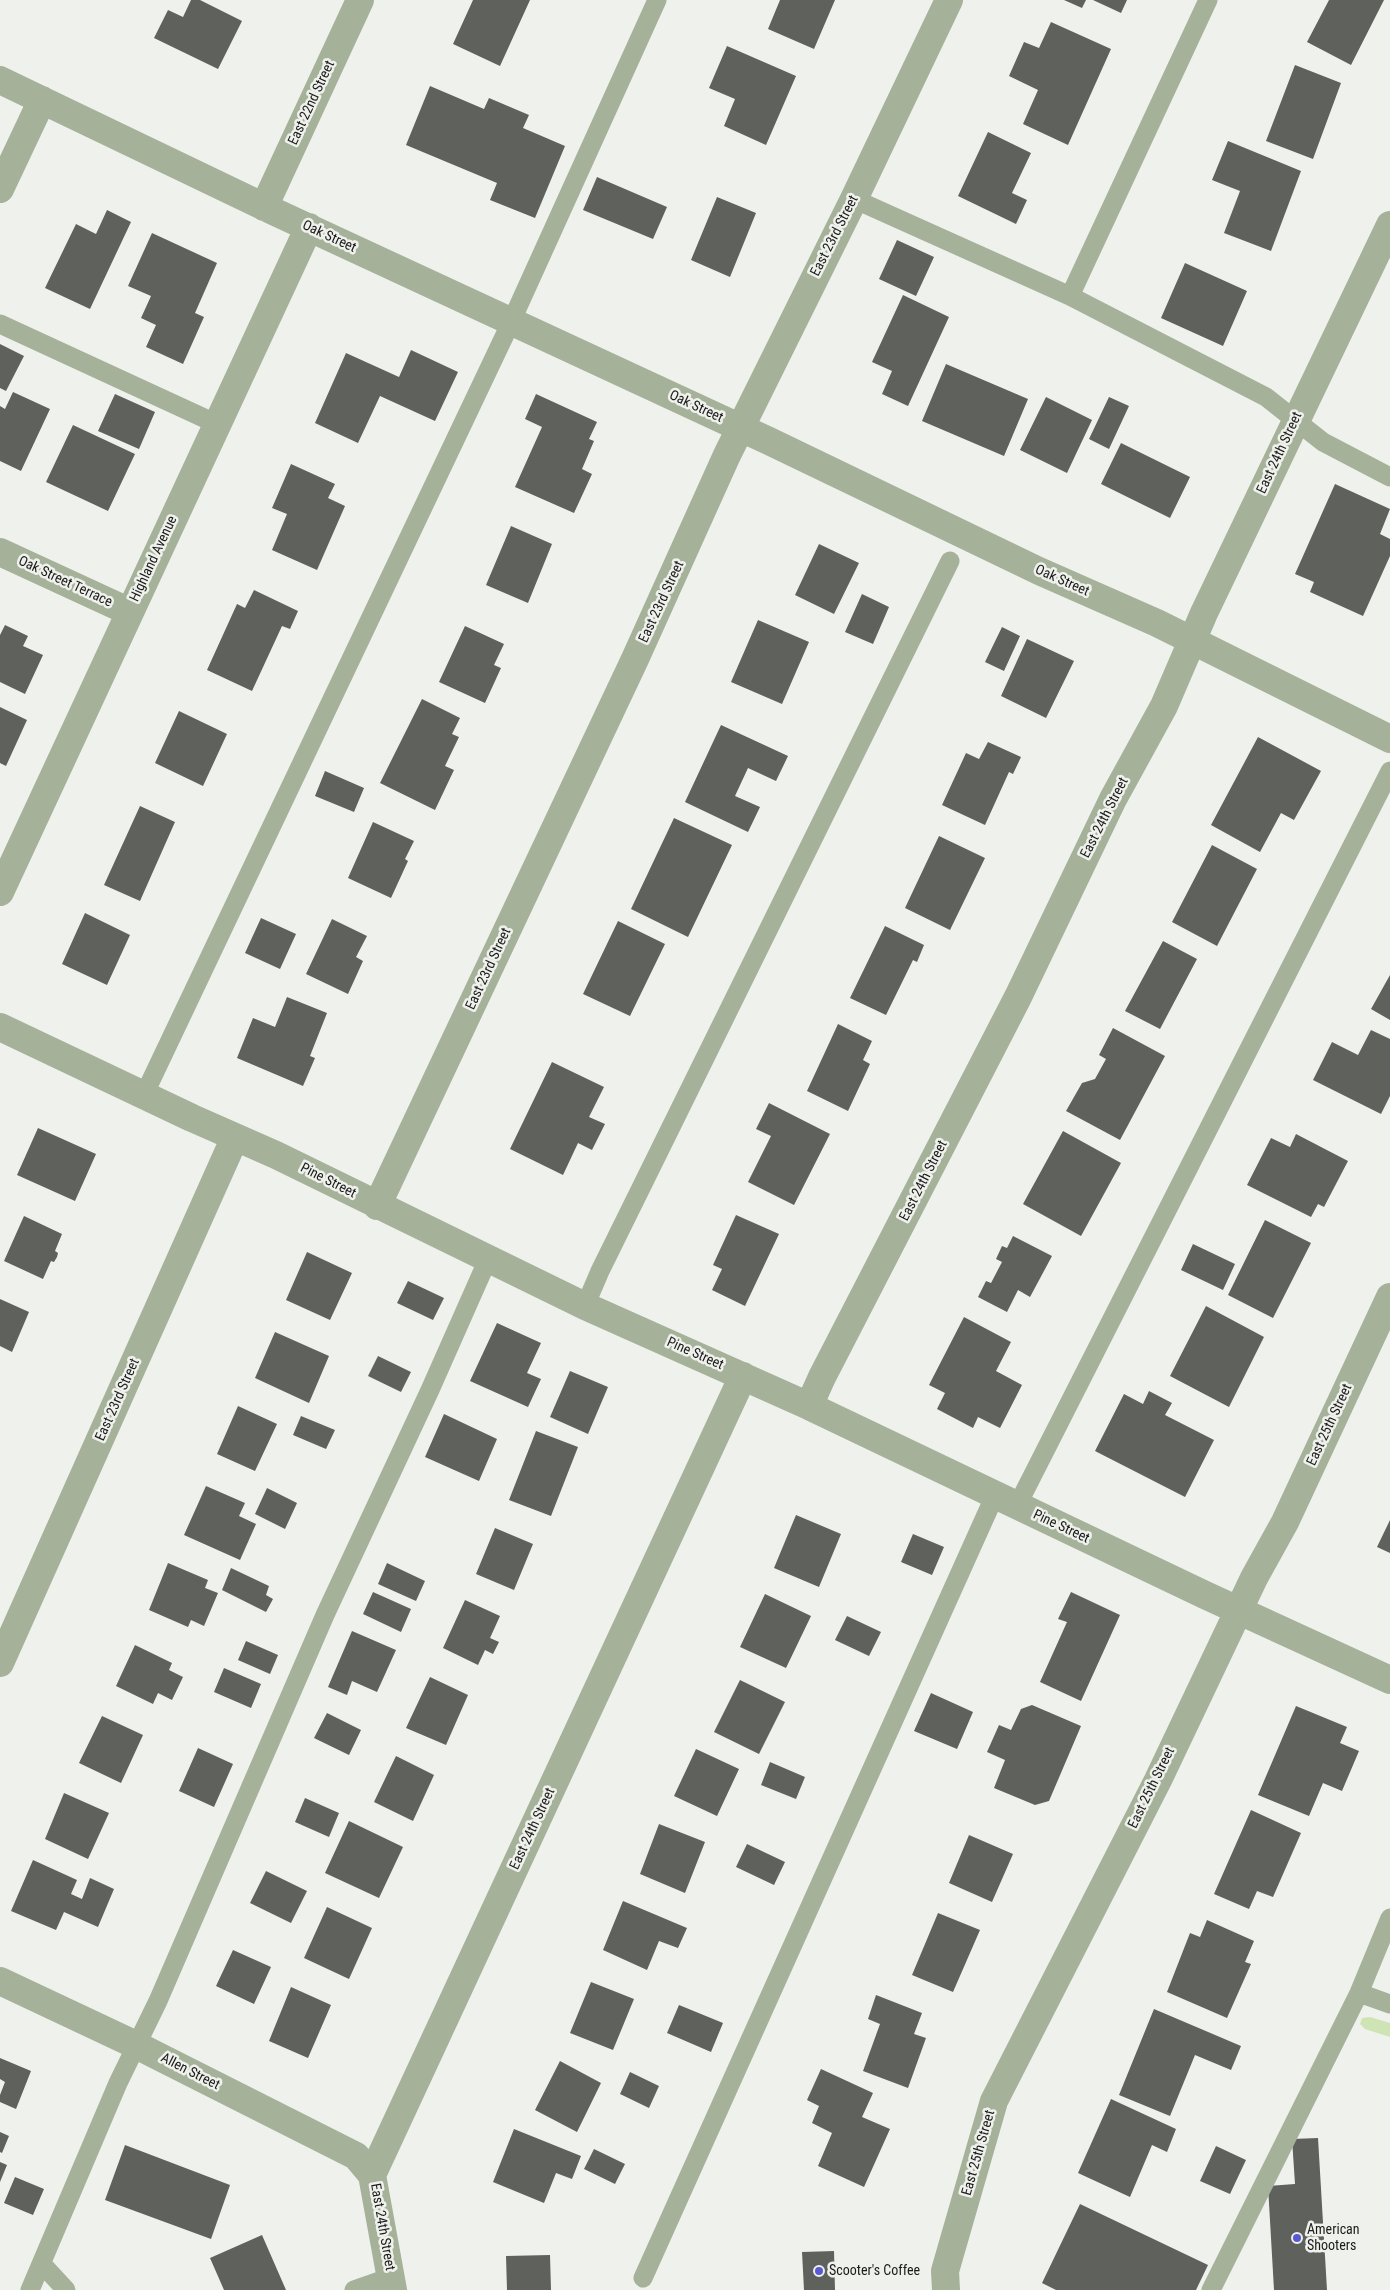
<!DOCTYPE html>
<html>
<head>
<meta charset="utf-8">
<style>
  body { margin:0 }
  canvas { display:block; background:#eff1ec }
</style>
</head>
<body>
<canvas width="1390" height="2290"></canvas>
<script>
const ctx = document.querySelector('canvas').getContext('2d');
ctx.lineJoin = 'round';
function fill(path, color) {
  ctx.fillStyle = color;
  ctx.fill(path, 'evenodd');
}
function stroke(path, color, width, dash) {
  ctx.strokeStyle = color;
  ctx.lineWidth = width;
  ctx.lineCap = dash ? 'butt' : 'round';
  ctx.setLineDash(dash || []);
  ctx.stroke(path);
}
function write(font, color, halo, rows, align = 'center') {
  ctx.font = font + ' "Roboto Condensed",sans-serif';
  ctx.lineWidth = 5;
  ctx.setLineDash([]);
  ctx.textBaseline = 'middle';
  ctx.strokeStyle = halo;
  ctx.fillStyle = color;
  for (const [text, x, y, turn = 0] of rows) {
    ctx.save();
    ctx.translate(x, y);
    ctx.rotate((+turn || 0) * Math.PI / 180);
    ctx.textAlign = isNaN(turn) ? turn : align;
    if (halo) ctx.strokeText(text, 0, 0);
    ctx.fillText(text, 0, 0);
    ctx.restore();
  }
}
fill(new Path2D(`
  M1370,2017L1390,2023V2037L1365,2029L1360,2024L1362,2018Z`), '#cee4b5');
fill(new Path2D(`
  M191,0H200L242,21L218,69L154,38L168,10L183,17Z
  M473,0H530L500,66L453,44Z
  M780,0H835L814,49L768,29Z
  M1064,0H1086L1082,8Z
  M1093,0H1127L1121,13Z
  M1329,0H1384L1351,65L1307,42Z
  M1051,22L1111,49L1068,145L1023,124L1038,90L1009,76L1024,42L1039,48Z
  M727,46L796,76L766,145L724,126L735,99L709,88Z
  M1295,65L1341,83L1313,159L1266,141Z
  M430,86L484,109L489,98L529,115L523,128L565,146L535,218L490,200L497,183L406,145Z
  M988,132L1031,153L1012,193L1027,200L1016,224L958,196Z
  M1228,141L1301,171L1271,251L1224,233L1240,191L1212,180Z
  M597,177L667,207L653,239L583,210Z
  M717,197L756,213L730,277L691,260Z
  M107,210L131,222L90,309L45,288L76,224L96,234Z
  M152,233L217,263L195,313L204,317L183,364L146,347L156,325L141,318L151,296L128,286Z
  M897,240L934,257L916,296L879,279Z
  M1185,263L1247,291L1223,346L1161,318Z
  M903,295L949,317L908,406L882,394L892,371L872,362Z
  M0,344L24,356L6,391L0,388Z
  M411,350L458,372L435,421L380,396L358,443L315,423L346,353L399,377Z
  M946,364L1028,399L1004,456L922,421Z
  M13,392L50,409L21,471L0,461V406L5,409Z
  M115,394L155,412L139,449L98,431Z
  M536,394L597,422L589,439L594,441L582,469L592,474L574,513L515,487L542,427L525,419Z
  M1046,397L1092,420L1067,473L1020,450Z
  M1109,397L1129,406L1109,449L1089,439Z
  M73,425L135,454L108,511L46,482Z
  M1121,443L1190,477L1170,518L1101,484Z
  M291,464L335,484L328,498L345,506L317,570L272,550L287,514L272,508Z
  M1335,484L1390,509L1380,534L1390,539V556L1363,616L1310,592L1314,582L1295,574Z
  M511,526L552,544L528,603L486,585Z
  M819,544L859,563L834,614L795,595Z
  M254,590L298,611L290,629L282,626L252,691L207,670L237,604L245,608Z
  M862,594L889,607L873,644L845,632Z
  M758,620L809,642L782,704L731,682Z
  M5,625L28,636L23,646L43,655L25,694L0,682V635Z
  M465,626L504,644L494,665L501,668L485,703L439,682Z
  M1002,627L1020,636L1004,671L985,662Z
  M1027,639L1074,661L1046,718L1001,696Z
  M422,699L460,718L452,734L459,737L445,766L454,770L435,810L380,783Z
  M0,707L27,720L6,766L0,763Z
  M179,711L227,734L203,786L155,763Z
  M721,725L788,756L776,781L748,768L735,796L760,807L748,832L685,802Z
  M1258,737L1321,771L1294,820L1281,813L1260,852L1211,825Z
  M988,742L1021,757L1013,774L1009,772L985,825L942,805L966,753L979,759Z
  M325,771L364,788L354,812L315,796Z
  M140,806L175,822L140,901L104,885Z
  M674,818L732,845L688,937L631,909Z
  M373,822L414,841L405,859L408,861L391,898L348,878Z
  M939,836L985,858L950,930L905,908Z
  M1212,845L1257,869L1217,946L1172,922Z
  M85,913L130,935L107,985L62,964Z
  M261,918L296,934L280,969L245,953Z
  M332,919L367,936L356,957L363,961L348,994L306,974Z
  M618,921L665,944L630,1016L583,994Z
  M885,926L924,945L917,962L913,960L886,1015L850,998Z
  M1163,941L1197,959L1160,1029L1125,1011Z
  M1390,975V1020L1371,1009Z
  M287,997L327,1013L310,1056L315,1058L303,1086L237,1058L253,1018L275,1027Z
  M838,1024L872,1041L863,1060L870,1064L848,1111L807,1091Z
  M1113,1028L1165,1056L1120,1140L1066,1111L1082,1083L1095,1079L1106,1059L1099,1055Z
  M1371,1030L1390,1039V1096L1381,1114L1313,1080L1332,1042L1358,1055Z
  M552,1062L604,1087L589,1117L605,1124L592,1150L578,1143L563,1175L510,1149Z
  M769,1103L830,1134L794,1205L748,1182L771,1136L756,1129Z
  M38,1128L96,1154L75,1201L17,1175Z
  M1063,1131L1121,1163L1081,1236L1023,1204Z
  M1296,1134L1348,1161L1324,1207L1318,1204L1311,1217L1247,1185L1271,1138L1290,1147Z
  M736,1215L779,1234L745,1306L712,1290L722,1269L713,1265Z
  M24,1216L62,1234L55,1251L58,1253L57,1257L54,1262L51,1261L43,1279L4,1261Z
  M1265,1220L1311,1243L1273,1318L1228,1295Z
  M1013,1236L1052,1256L1030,1297L1018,1290L1007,1312L978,1297L986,1281L991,1283L1002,1262L996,1259L1002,1246L1007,1248Z
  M1193,1244L1235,1264L1223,1290L1181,1270Z
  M307,1252L352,1273L330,1320L286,1300Z
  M408,1281L444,1298L433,1320L397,1303Z
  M0,1299L29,1312L12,1352L0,1346Z
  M1206,1306L1264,1337L1229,1407L1170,1376Z
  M964,1317L1011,1342L996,1371L1022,1385L1000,1428L978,1417L973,1428L937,1409L945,1393L929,1385Z
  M497,1323L541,1343L527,1373L541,1379L528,1407L470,1381Z
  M275,1332L329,1356L309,1403L255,1378Z
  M378,1356L411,1372L401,1392L368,1376Z
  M570,1371L608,1387L588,1434L550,1417Z
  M1149,1391L1172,1403L1165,1415L1214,1440L1185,1497L1095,1451L1124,1394L1143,1404Z
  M238,1406L277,1424L255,1471L217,1454Z
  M444,1414L497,1439L479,1481L425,1457Z
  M301,1416L335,1430L326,1449L293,1435Z
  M536,1431L578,1447L551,1516L509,1500Z
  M206,1486L245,1503L239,1516L256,1524L240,1560L184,1535Z
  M267,1488L297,1503L285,1529L255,1514Z
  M796,1515L841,1534L819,1587L774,1568Z
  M1390,1520V1553L1377,1547Z
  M495,1528L533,1544L514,1590L476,1574Z
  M913,1534L944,1547L932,1575L901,1562Z
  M168,1563L208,1580L205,1588L218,1593L204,1626L191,1620L188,1627L149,1610Z
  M387,1563L425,1581L416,1601L378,1584Z
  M231,1568L269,1586L266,1595L273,1599L266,1612L222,1590Z
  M373,1592L411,1609L401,1632L363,1614Z
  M1071,1592L1120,1615L1081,1701L1040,1682L1067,1622L1058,1619Z
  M765,1594L811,1616L786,1668L740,1647Z
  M465,1600L500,1616L490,1638L499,1642L493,1654L485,1650L478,1665L443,1648Z
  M847,1616L881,1632L869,1656L835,1640Z
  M352,1631L396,1650L377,1692L352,1681L347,1695L328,1687Z
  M246,1641L278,1655L270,1674L238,1660Z
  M135,1645L172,1663L169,1670L183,1677L172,1700L158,1693L153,1704L116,1686Z
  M224,1668L261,1684L251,1708L214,1692Z
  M430,1677L468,1695L446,1745L406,1728Z
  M740,1680L785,1702L759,1754L714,1732Z
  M931,1693L973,1712L957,1749L914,1731Z
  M1032,1705L1081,1726L1049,1801L1035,1805L994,1788L1005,1760L987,1752L999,1725L1011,1730L1021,1709Z
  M1296,1706L1347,1727L1340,1743L1359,1751L1342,1791L1323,1783L1309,1816L1258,1795Z
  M327,1713L361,1730L349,1755L314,1738Z
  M102,1716L143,1735L121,1783L79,1763Z
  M198,1748L233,1764L214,1807L179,1791Z
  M696,1749L739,1769L717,1816L674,1796Z
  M396,1756L434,1775L413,1821L374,1802Z
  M770,1762L805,1777L796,1799L761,1785Z
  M64,1793L109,1813L88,1859L45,1839Z
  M305,1798L339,1813L329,1837L295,1822Z
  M1251,1810L1301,1833L1273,1897L1257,1891L1249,1909L1214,1894Z
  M349,1821L403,1847L379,1898L325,1873Z
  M659,1824L705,1842L685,1893L640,1874Z
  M969,1835L1013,1854L992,1902L949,1883Z
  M747,1844L785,1862L774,1885L736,1867Z
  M33,1860L77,1880L71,1894L82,1899L90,1878L114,1889L98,1927L64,1912L56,1930L11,1911Z
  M266,1871L307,1891L291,1923L250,1903Z
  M623,1901L687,1928L678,1948L659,1941L647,1970L603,1950Z
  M327,1907L372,1928L349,1979L304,1958Z
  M938,1913L980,1930L953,1992L912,1975Z
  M1207,1920L1254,1941L1245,1962L1251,1964L1227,2018L1167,1992L1190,1933L1200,1937Z
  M233,1950L271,1967L254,2004L216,1986Z
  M591,1982L634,1999L613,2050L570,2033Z
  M291,1987L331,2005L308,2058L269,2041Z
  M876,1995L922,2013L914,2034L926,2038L908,2088L863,2071L880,2024L868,2019Z
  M679,2005L723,2023L711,2052L667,2033Z
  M1154,2009L1241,2046L1231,2070L1195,2055L1170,2116L1119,2095Z
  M0,2058L31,2071L16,2109L0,2102V2095L5,2082L0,2079Z
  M560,2061L601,2083L577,2132L535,2110Z
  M821,2069L873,2093L862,2117L890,2129L864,2187L818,2166L832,2133L812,2123L819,2106L807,2100Z
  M630,2072L659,2086L649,2108L620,2094Z
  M1111,2099L1176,2129L1167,2152L1152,2145L1130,2197L1078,2173Z
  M514,2129L581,2156L572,2179L556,2173L544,2203L493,2182Z
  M0,2132L9,2136L2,2153L0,2152Z
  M1318,2138L1327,2290H1274L1268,2186L1295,2184L1292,2139Z
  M125,2145L230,2185L211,2239L105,2200Z
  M1216,2146L1246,2160L1230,2194L1200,2181Z
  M594,2149L625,2164L615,2184L584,2169Z
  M0,2162L7,2165L0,2182Z
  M15,2177L44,2189L33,2215L4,2203Z
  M1080,2204L1208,2265L1196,2290H1056L1042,2283Z
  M262,2235L286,2290H224L210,2258Z
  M834,2251L835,2290H804L802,2252Z
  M550,2255L551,2290H507L506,2256Z`), '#5f615d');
stroke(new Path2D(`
  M854,199L1070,296L1266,397L1323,442L1390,477
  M1070,296L1208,0
  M0,324L217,424
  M144,1095L512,320L657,0
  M585,1306L600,1271L950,561
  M1017,1506L1390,771
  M1359,1993L1390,2004
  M42,2264L66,2290
  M643,2278L995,1495
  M30,2290L118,2083L158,2001L325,1615L430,1390L488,1259
  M354,2290L391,2277
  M1211,2290L1359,1993L1390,1918`), '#a6b19a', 19);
stroke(new Path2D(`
  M0,80L275,212L769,441L1039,571L1157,623L1390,739
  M0,189L42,100
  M264,207L360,0
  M0,552L130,612
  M0,892L309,227
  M0,1027L192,1118L276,1155L585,1306L809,1406L1205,1595L1390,1680
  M377,1206L635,659L727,455L854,199L949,0
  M809,1406L822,1377L1018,997L1113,799L1164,706L1204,613L1390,225
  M0,1663L235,1137
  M0,1981L136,2045L356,2156L372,2175
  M393,2290L372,2175L743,1376
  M946,2290L945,2271L994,2101L1158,1780L1254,1578L1285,1522L1390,1297`), '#a6b19a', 28);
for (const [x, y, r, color] of [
  [1297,2238,5,"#585ad1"],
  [819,2271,5,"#585ad1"]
]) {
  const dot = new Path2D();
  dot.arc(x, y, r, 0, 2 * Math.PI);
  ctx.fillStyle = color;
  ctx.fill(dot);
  stroke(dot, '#eff1ec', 2);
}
write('14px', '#1b1b1a', '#eff1ec', [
  ["East 22nd Street",312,103,-65],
  ["East 23rd Street",835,236,-63],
  ["Oak Street",329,237,25],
  ["Oak Street",696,407,25],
  ["East 24th Street",1280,453,-65],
  ["Highland Avenue",154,559,-65],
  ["Oak Street",1062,581,24],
  ["Oak Street Terrace",65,582,25],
  ["East 23rd Street",662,602,-65],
  ["East 24th Street",1105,818,-63],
  ["East 23rd Street",489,969,-65],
  ["Pine Street",328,1181,27],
  ["East 24th Street",924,1181,-63],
  ["Pine Street",695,1354,24],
  ["East 23rd Street",118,1400,-66],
  ["East 25th Street",1330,1425,-65],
  ["Pine Street",1061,1527,25],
  ["East 25th Street",1152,1788,-64],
  ["East 24th Street",533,1829,-65],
  ["Allen Street",190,2072,27],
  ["East 25th Street",979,2153,-74],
  ["East 24th Street",382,2227,80]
]);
write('14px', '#1b1b1a', '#eff1ec', [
  ["American",1307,2230],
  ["Shooters",1307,2246],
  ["Scooter's Coffee",829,2271]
], 'left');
</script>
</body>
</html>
